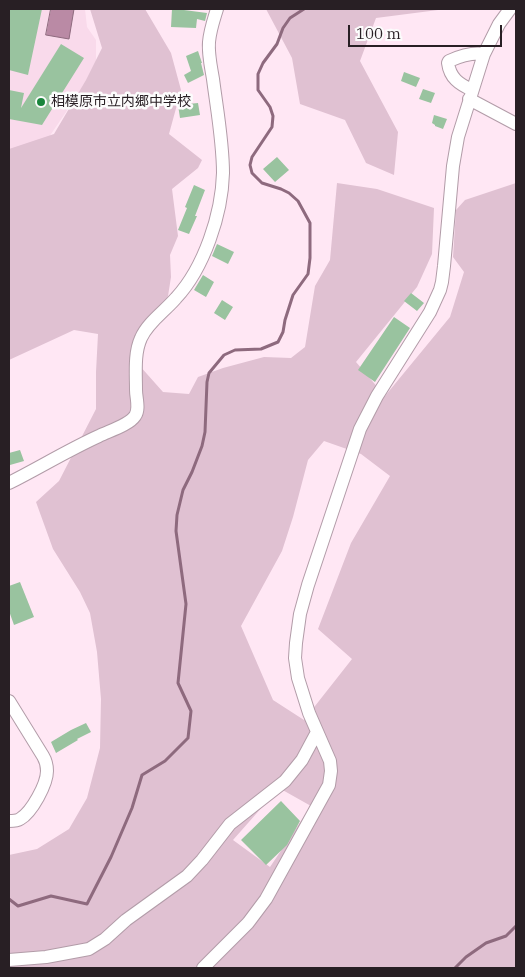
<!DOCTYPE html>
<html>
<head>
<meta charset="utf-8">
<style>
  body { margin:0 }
  #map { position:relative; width:525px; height:977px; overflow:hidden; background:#ffe7f4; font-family:"IBM Plex Serif",serif }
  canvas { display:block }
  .frame { position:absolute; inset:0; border:10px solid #281f24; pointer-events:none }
  .scale { position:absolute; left:348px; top:25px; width:154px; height:22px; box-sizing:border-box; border:2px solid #281f24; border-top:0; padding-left:6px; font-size:15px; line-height:18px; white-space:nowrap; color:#281f24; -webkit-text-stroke:4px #fcfcfc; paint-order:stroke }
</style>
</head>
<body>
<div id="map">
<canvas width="525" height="977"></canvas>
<div class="frame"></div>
<div class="scale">100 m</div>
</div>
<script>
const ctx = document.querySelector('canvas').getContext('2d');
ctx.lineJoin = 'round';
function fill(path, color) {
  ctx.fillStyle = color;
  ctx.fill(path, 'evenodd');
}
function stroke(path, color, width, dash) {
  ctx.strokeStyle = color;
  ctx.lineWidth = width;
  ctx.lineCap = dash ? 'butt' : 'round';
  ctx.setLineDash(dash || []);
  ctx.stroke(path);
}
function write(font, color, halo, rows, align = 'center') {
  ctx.font = font + ' "IBM Plex Serif","Noto Sans JP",serif';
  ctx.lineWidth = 5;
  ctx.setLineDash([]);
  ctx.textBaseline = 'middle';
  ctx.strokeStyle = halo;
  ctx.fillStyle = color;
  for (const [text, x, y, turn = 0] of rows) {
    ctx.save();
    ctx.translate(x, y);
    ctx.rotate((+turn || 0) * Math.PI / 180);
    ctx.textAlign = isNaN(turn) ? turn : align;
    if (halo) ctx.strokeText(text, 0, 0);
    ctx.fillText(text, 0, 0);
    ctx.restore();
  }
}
fill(new Path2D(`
  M9,9H85L87,27L96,40V68L49,137L9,153Z`), '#f9daeb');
fill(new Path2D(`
  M90,9H145L171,53L181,90L169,134L202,160L198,168L172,189L178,236L170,255L171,277L168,296L147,341L139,365L163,392L189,394L198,377L223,368L264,357L291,358L305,347L315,286L330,260L337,183L377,189L434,208L432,254L417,287L356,362L385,396L450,317L464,272L453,257L456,210L465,200L516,183V968H9V855L37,849L69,829L87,798L100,748L101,699L97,652L90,613L80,592L53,549L36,502L59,481L96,409V372L98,334L74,330L9,360V149L54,134L86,80L102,48ZM324,441L361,454L390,476L351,543L318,629L352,659L304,720L273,700L241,626L282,551L293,517L308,460ZM279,788L311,806L270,867L233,840Z
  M266,9H483L438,10L376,18L360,61L398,132L394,175L366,163L345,120L300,104L292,58Z`), '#e0c1d2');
const water = new Path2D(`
  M51,9H74L69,39L46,35Z`);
fill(water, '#ba8aa5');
stroke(water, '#8e6a7e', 1);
stroke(new Path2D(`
  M9,899L18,906L51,896L87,904L111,857L132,808L142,775L165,761L188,738L191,711L178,683L186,604L176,531L177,515L183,490L192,472L202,446L205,432L207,382L209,373L224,355L235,350L261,349L278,342L283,332L285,320L293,295L308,274L310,258V223L298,201L289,193L281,189L262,183L252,173L250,165L252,157L272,127L273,116L270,107L258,90V74L263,63L277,44L283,28L290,18L304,9
  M455,968L466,957L486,943L506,936L516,926`), '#8e6a7e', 3);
fill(new Path2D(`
  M9,9H42L28,75L9,70Z
  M172,9H184V10L207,13L205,21L197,19L196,28L171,27Z
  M61,44L84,58L42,125L9,119V90L24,93L21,108Z
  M198,51L202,63H201L204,75L188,83L184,75L191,71L186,56Z
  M404,72L420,78L416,87L401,81Z
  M423,89L435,93L431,103L419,99Z
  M198,103L200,115L180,118L178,105Z
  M434,115L447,119L443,129L435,126V125L432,123Z
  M277,157L289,170L275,182L263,169Z
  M194,185L205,190L195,216H197L189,234L178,230L187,208L185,207Z
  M217,244L234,252L228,264L212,256Z
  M203,275L214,282L206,297L194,290Z
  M411,293L424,303L417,311L404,301Z
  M222,300L233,307L225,320L214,313Z
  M394,317L410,328L375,382L358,370Z
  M20,450L24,461L10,465L9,460V453Z
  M20,582L34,617L14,625L9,611V586Z
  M86,723L91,732L77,739L78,740L56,753L51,742L71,730Z
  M281,801L300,821L287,845L266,865L241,840Z`), '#99c39f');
const minor = new Path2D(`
  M472,90C459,84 450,78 448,63L449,61C460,56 472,52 484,54
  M469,99L516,124
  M9,483C39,468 68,450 99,436C109,431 129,425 135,416C140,409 136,398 136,390C136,373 134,353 141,338C148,322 165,311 176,298C204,268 222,214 223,173C223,142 217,110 213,79C211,67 208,54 209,42C210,30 214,19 217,9
  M9,701L43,756C46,761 47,765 47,771C47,784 32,812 20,819C17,821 13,821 9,821
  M9,960L46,957L89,949L105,939L126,920L187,876L202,860L230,824L285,781L302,760L317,732
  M203,968L248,923L266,899L329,785L331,771L330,761L309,713L298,678L295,658L296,643L300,614L308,585L360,429L377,396L430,312L440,290L442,282L444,266L453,166L458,137L484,54L499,24L510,9`);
stroke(minor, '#b29ca8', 14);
stroke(minor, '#fff', 12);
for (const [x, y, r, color] of [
  [41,102,5,"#19853c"]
]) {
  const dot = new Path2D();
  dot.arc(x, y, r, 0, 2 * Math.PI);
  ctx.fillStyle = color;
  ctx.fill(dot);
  stroke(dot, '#fcfcfc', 2);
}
write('14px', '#281f24', '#fcfcfc', [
  ["相模原市立内郷中学校",51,102]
], 'left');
</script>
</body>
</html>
